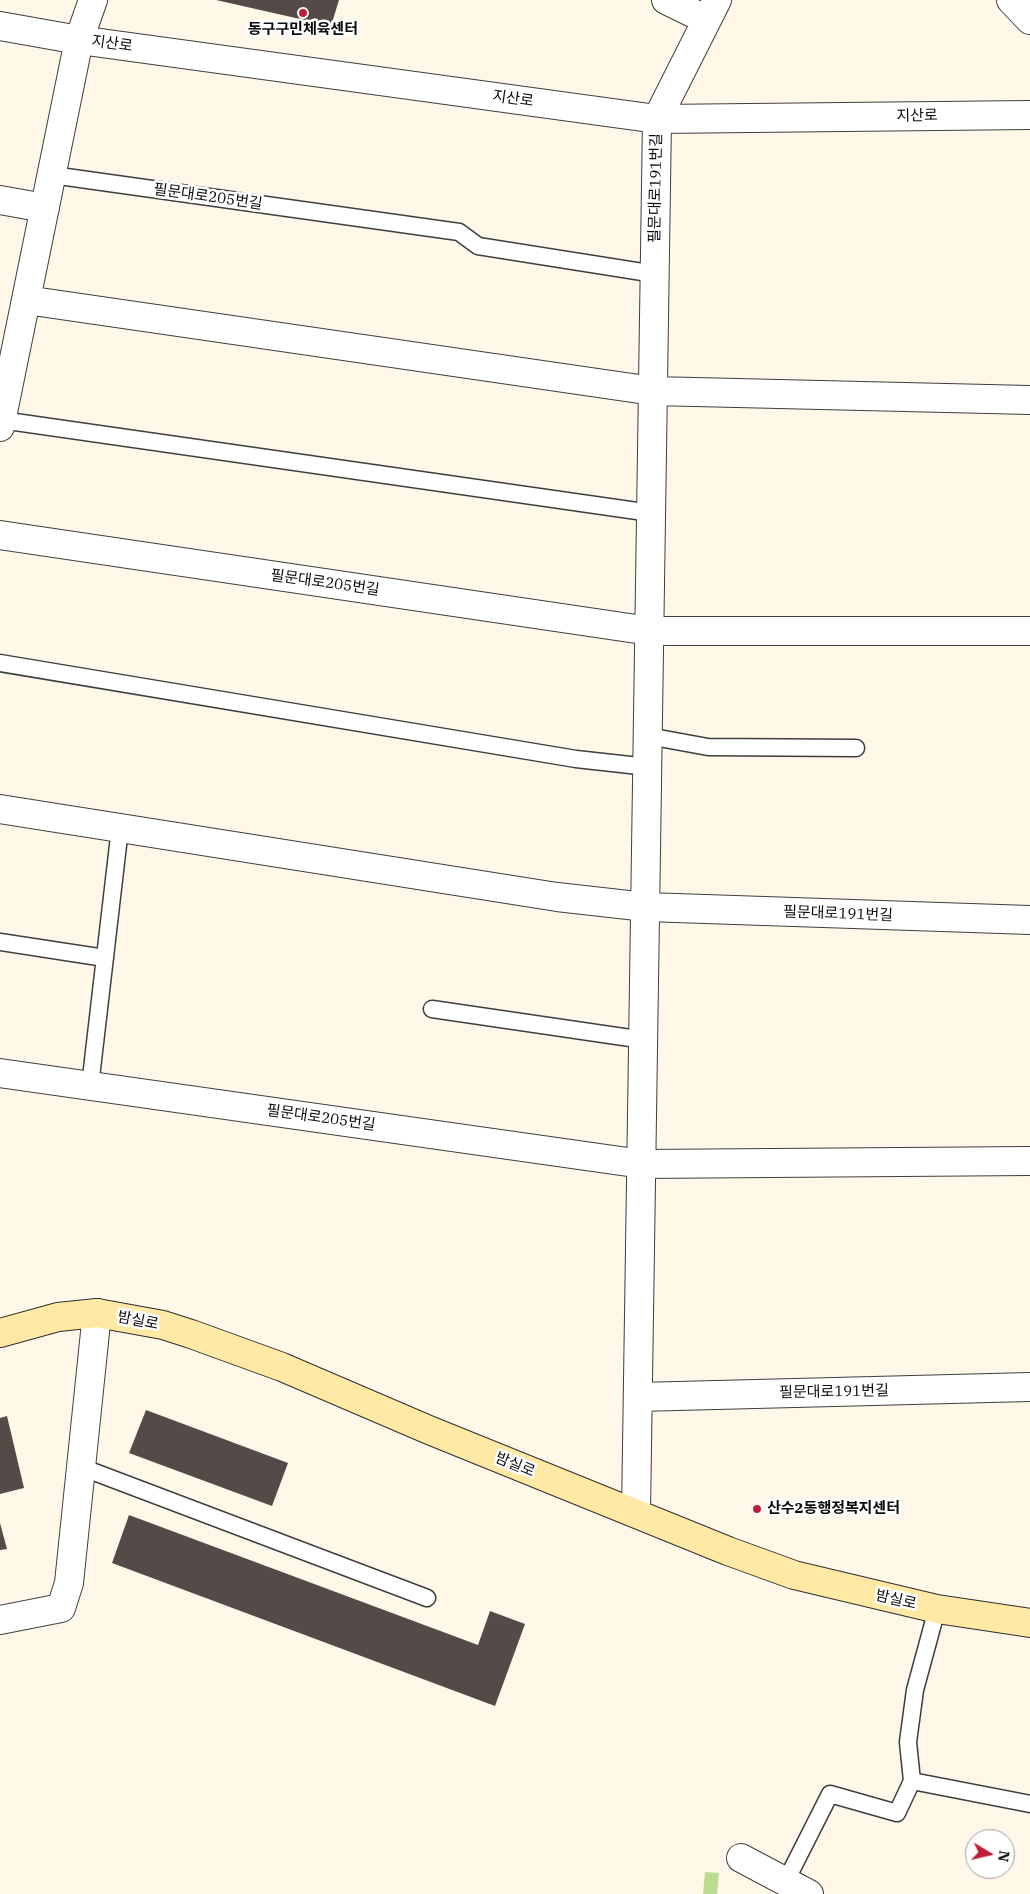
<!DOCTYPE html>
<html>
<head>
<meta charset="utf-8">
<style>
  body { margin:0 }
  #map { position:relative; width:1030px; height:1894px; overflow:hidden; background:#fff8e9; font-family:"IBM Plex Serif",serif }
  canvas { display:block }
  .north { position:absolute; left:965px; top:1829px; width:50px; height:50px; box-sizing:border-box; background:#fff; border:1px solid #9d9d9d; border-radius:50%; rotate:99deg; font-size:14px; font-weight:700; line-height:20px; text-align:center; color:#0b0b0b }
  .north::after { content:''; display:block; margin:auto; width:18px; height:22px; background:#c01f3c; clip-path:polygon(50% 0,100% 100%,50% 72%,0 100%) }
</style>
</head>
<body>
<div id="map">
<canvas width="1030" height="1894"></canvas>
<div class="north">N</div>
</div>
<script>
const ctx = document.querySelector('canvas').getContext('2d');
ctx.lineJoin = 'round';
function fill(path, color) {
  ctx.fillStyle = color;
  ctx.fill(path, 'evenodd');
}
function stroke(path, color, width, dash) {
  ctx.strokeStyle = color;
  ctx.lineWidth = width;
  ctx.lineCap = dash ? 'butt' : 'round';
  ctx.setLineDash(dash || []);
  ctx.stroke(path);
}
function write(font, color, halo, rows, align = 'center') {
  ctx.font = font + ' "IBM Plex Serif","Noto Sans KR",serif';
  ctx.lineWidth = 5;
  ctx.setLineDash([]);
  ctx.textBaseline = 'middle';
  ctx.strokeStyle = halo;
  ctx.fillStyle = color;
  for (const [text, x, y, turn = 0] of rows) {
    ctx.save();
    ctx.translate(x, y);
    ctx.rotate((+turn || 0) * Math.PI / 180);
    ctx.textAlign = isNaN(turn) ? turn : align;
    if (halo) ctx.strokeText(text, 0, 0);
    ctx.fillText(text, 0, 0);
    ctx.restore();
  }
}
fill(new Path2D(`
  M705,1872L719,1873L717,1894H703Z`), '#bcdb91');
fill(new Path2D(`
  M216,0H339L331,26Z
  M146,1410L288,1463L272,1506L129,1453Z
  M7,1416L24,1488L0,1494V1418Z
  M129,1515L478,1645L490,1611L525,1624L495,1706L112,1563Z
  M0,1523L7,1549L0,1550Z`), '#544a47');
const service = new Path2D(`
  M52,175L459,232L478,246L655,274
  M1,420L651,513
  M0,663L576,759L648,767
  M648,736L708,747L856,748
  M0,942L105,958
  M432,1009L644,1040
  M90,1086L120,828
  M81,1467L427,1598
  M912,1781L1030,1804
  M786,1881L830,1794L897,1813L912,1781L908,1742L915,1690L937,1609`);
const minor = new Path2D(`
  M666,0L707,20
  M1011,0L1030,20
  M0,200L45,208
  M26,300L653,391L1030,400
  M0,427L79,40L93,0
  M0,535L650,631H1030
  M0,809L557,897L646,907L1030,920
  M0,1073L642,1164L1030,1161
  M638,1397L1030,1387
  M636,1513L657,119L717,0
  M0,1620L61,1608L69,1583L97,1313
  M741,1858L809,1894`);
const tertiary = new Path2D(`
  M0,26L79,40L657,119L1030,115`);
const secondary = new Path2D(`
  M0,1333L58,1317L97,1313L163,1325L191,1334L282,1367L429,1430L728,1551L794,1575L937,1609L1030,1623`);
stroke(service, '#3e3e3e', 19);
stroke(minor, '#3e3e3e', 30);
stroke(tertiary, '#3e3e3e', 30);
stroke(secondary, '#2d2d2d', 30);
stroke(service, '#fff', 16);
stroke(minor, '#fff', 28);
stroke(tertiary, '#fff', 28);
stroke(secondary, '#ffe9a4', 28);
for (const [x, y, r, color] of [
  [303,13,5,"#c01f3c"],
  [757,1509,5,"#c01f3c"]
]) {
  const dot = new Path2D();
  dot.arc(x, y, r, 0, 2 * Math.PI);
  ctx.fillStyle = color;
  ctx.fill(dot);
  stroke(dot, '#fff', 2);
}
write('bold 15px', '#0b0b0b', '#fff', [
  ["동구구민체육센터",303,30],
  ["산수2동행정복지센터",767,1509,"left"]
]);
write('15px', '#0b0b0b', '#fff', [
  ["지산로",112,44,8],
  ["지산로",513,99,8],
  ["지산로",917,116,-1],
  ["필문대로191번길",656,188,-89],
  ["필문대로205번길",208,197,8],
  ["필문대로205번길",325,583,8],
  ["필문대로191번길",838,914,2],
  ["필문대로205번길",321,1118,8],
  ["밤실로",138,1321,11],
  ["필문대로191번길",834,1392,-1],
  ["밤실로",515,1465,22],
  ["밤실로",896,1600,13]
]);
</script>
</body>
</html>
